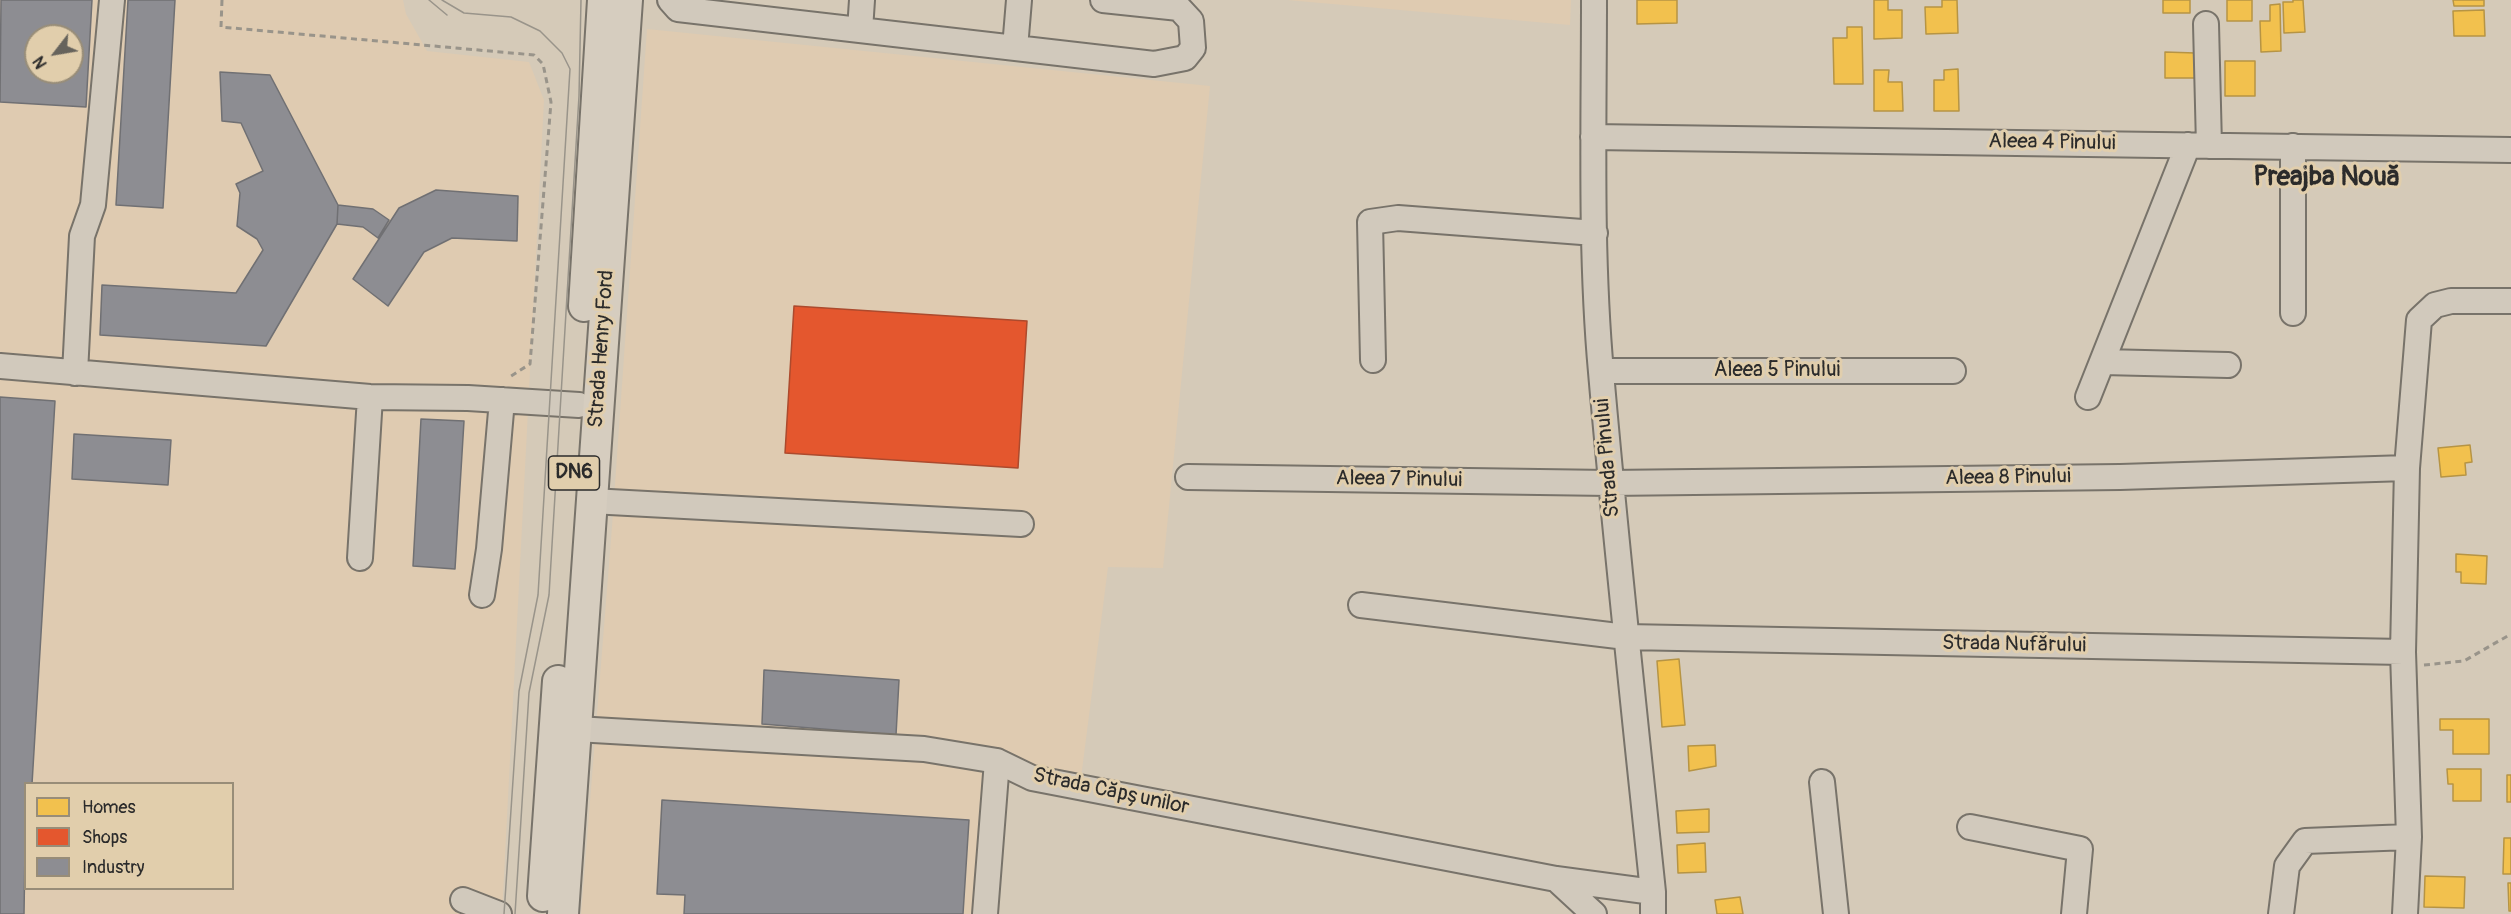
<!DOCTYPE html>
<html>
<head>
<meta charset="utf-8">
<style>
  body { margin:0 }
  #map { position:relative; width:2511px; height:914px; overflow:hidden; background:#d5cab8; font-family:Pangolin,sans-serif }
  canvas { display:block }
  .legend { position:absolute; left:24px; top:782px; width:210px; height:108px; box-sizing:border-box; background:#e1ceac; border:2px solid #988d78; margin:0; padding:8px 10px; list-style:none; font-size:18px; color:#2b2b2b }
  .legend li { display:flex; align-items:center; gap:12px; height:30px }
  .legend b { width:30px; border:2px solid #988d78 }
  .north { position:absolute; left:24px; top:24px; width:60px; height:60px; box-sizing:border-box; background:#e1ceac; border:2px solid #988d78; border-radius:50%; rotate:239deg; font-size:16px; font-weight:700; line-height:24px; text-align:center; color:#2b2b2b }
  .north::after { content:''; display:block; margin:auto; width:21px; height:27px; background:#66635c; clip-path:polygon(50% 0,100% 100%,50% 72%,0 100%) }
</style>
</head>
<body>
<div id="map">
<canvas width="2511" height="914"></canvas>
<ul class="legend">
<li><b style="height:16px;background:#f2c14e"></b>Homes</li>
<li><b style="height:16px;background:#e4572e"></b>Shops</li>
<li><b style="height:16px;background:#8d8d92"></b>Industry</li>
</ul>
<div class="north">N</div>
</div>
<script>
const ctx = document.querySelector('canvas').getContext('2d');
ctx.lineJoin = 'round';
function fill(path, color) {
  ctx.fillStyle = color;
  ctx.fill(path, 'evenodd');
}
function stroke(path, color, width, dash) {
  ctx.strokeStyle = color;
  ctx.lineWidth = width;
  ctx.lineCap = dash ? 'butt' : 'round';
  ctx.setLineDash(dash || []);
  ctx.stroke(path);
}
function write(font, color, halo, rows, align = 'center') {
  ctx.font = font + ' Pangolin,sans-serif';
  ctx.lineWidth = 6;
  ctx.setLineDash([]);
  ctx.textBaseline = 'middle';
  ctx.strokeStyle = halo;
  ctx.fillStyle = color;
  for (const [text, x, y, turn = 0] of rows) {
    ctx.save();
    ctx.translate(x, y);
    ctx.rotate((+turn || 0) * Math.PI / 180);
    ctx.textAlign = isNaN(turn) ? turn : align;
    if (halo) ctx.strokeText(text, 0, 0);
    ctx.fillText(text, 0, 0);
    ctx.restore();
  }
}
fill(new Path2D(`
  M0,0H403L406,14L427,51L529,62L544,100L502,914H0ZM36,36H72V72H36ZM26,784H232V888H26Z
  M1287,0H1571L1570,25Z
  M647,29L1210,86L1163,568L1108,567L1081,778L986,765L976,914H581L612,527Z`), '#dfcbb1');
const homes = new Path2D(`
  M1637,0H1677V23L1637,24Z
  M1874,0H1888V10H1902V38L1874,39Z
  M1942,0H1957L1958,33L1926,34L1925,7H1942Z
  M2163,0H2190V13H2163Z
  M2227,0H2252V21H2227Z
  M2293,0H2303L2305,32L2284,33L2283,2H2293Z
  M2453,0H2484V6H2454Z
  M2280,4L2281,51L2261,52L2260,21H2270V5Z
  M2484,10L2485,36H2454L2453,11Z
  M1847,27H1862L1863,84H1834L1833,38H1847Z
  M2165,52L2195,53V78H2165Z
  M2225,61H2255V96H2225Z
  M1958,69L1959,111H1934V80H1944V70Z
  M1874,70H1889L1888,82H1902L1903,111H1874Z
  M2470,445L2472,462L2465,463L2466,475L2441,477L2438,448Z
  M2456,554L2487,556L2486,584L2461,583V572H2456Z
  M1679,659L1685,725L1662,727L1657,661Z
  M2440,719H2489V754H2453V730H2440Z
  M1715,745L1716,766L1689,771L1688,746Z
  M2447,769H2481V801H2453V784H2448Z
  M2507,775H2511V802H2507Z
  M1709,809V832L1677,833L1676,811Z
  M2504,838H2511V874H2503Z
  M1705,843L1706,872L1678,873L1677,845Z
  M2425,876L2465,877L2464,908L2424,907Z
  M2508,883H2511V911H2509Z
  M1740,897L1743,914H1717L1715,900Z`);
fill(homes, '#f2c14e');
stroke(homes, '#b69444', 1.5);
const shops = new Path2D(`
  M794,306L1027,321L1018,468L785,453Z`);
fill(shops, '#e4572e');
stroke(shops, '#ac4a2d', 1.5);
const industry = new Path2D(`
  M1,0H92L86,107L0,102ZM36,36H72V72H36Z
  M128,0H175L163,208L116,205Z
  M220,72L270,75L338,205L337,224L266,346L100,335L102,285L236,293L263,250L257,239L237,226L240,193L236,184L263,171L241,123L222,121Z
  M436,190L518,196L517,241L452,238L424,252L388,306L353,279L399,208Z
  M338,205L373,209L389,220L378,238L363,227L337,224Z
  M0,397L55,401L32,784H26L24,914H0Z
  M421,419L464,421L455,569L413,566Z
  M74,434L171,440L168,485L72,479Z
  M764,670L899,680L896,735L762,724Z
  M662,800L969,820L963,914H684L685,895L657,894Z`);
fill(industry, '#8d8d92');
stroke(industry, '#707073', 1.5);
const minor = new Path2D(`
  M670,0L678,9L1154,64L1185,58L1193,48L1191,21L1179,8L1103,0
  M1594,0C1594,122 1590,251 1601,372C1616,546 1635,719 1653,892V914
  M2206,24L2209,146
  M860,30L862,0
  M1015,48L1019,0
  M1593,137L2511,150
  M2293,146V313
  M1373,360L1370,222L1398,218L1595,233
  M2103,362L2228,365
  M0,366L370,397L468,398L579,405
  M1601,371H1953
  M75,373L82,236L93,205L112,0
  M2088,397L2188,145
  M1188,477L1609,483L2120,477L2407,468
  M591,501L1021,524
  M360,558L370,397
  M482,595L489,549L502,400
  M1361,605L1626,637L2403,652
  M576,729L924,749L997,761L1032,778L1556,879L1653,892
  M1822,782L1836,914
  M1970,827L2080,849L2074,914
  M1556,879L1594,914
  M463,900L499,914
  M985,914L997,761
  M2281,914L2287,866L2305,841L2409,837
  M2405,914L2409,837L2403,652L2407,468L2419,320L2435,305L2451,301H2511`);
const major = new Path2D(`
  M584,306L603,0
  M543,896L558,681
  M563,914L627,0`);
stroke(minor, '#78736a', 28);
stroke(major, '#78736a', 34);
stroke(new Path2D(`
  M222,0L221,27L534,55L543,64L551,102L530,364L508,378
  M2424,665L2464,661L2511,634`), '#99948a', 3, [6, 4.5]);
stroke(minor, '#d1c9bc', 24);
stroke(major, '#d6cdbf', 30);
stroke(new Path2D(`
  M429,0L447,15
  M442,0L464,13L511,17L540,31L562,53L570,69L538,595L519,691L504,914
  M515,914L529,693L549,595L579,96L581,0`), '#99948a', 1.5);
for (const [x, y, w] of [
  [574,473,51]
]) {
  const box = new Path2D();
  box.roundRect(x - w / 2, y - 17, w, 34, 4.5);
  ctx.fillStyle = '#e1ceac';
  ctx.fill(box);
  stroke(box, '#2b2b2b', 1.5);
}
write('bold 20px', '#2b2b2b', null, [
  ["DN6",574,473]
]);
write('21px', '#2b2b2b', '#e1ceac', [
  ["Aleea 4 Pinului",2052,143,1],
  ["Strada Henry Ford",602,349,-86],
  ["Aleea 5 Pinului",1777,371],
  ["Strada Pinului",1608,458,-95],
  ["Aleea 8 Pinului",2008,478,-1],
  ["Aleea 7 Pinului",1399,480,1],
  ["Strada Nufărului",2014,645,1],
  ["Strada Căpșunilor",1111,792,12]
]);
write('bold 27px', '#2b2b2b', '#e1ceac', [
  ["Preajba Nouă",2327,178]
]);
</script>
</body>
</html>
